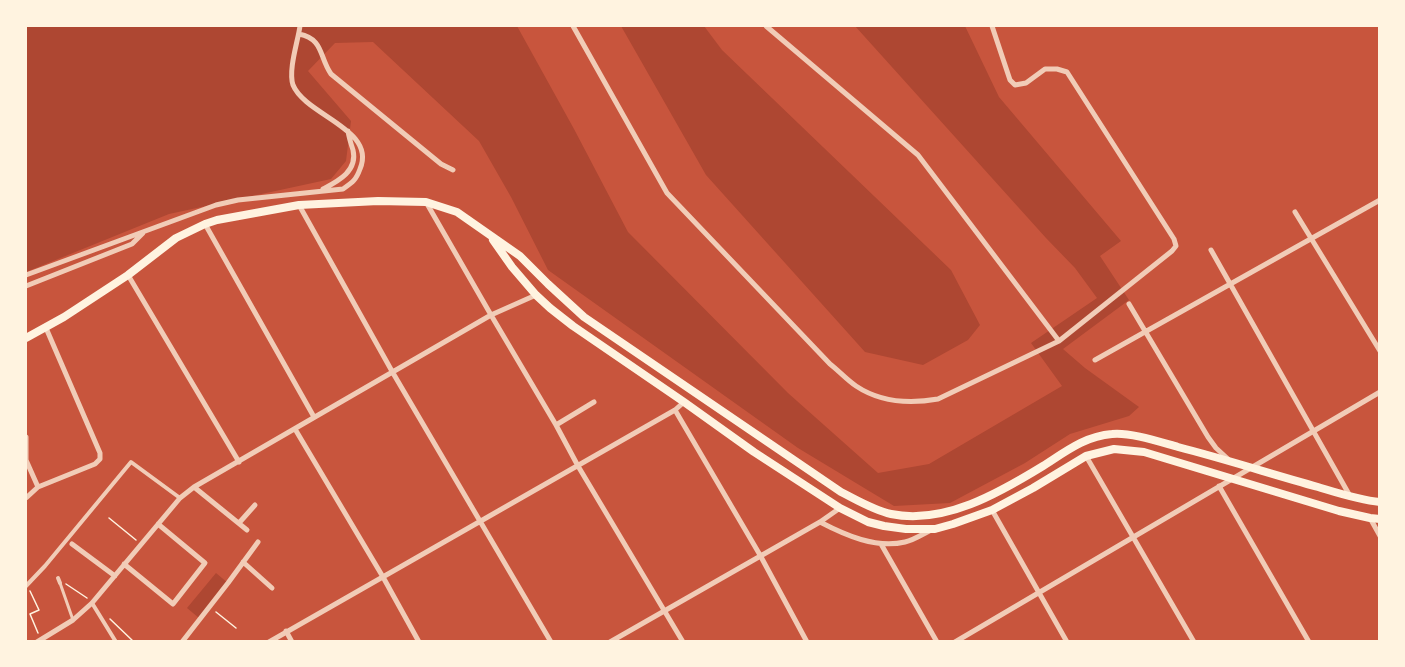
<!DOCTYPE html>
<html>
<head>
<meta charset="utf-8">
<style>
  body { margin:0 }
  #map { position:relative; width:1405px; height:667px; overflow:hidden; background:#c8553d; font-family:"Crimson Pro",serif }
  canvas { display:block }
  .frame { position:absolute; inset:0; border:27px solid #fff3e0; pointer-events:none }
</style>
</head>
<body>
<div id="map">
<canvas width="1405" height="667"></canvas>
<div class="frame"></div>
</div>
<script>
const ctx = document.querySelector('canvas').getContext('2d');
ctx.lineJoin = 'round';
function fill(path, color) {
  ctx.fillStyle = color;
  ctx.fill(path, 'evenodd');
}
function stroke(path, color, width, dash) {
  ctx.strokeStyle = color;
  ctx.lineWidth = width;
  ctx.lineCap = dash ? 'butt' : 'round';
  ctx.setLineDash(dash || []);
  ctx.stroke(path);
}
fill(new Path2D(`
  M26,26H517L574,129L628,232L788,393L878,473L929,464L1062,386L1031,343L1097,298L1075,268L1046,238L855,26H965L999,97L1121,241L1100,256L1129,300L1063,349L1085,368L1139,407L1129,416L1070,434L1025,463L950,503L894,506L798,448L548,270L511,197L479,141L373,42L335,43L308,71L351,121L346,161L331,179L169,214L26,272Z
  M621,26H704L722,50L951,270L980,325L968,340L923,365L865,352L706,175Z
  M216,573L228,583L199,618L187,608Z`), '#ae4732');
stroke(new Path2D(`
  M109,518L136,540
  M66,584L87,598
  M30,591L39,610L30,614L38,633
  M216,612L236,628
  M110,619L134,642`), '#fff3e0', 1.5);
stroke(new Path2D(`
  M60,583L73,620`), '#f1ccb7', 3);
stroke(new Path2D(`
  M58,578L60,583
  M26,586L45,566L131,462L180,498
  M92,603L116,642`), '#f1ccb7', 4);
stroke(new Path2D(`
  M573,26L667,193L830,364C839,371 847,380 856,386C880,402 910,404 938,399L1059,341L1172,251L1176,246L1174,239L1067,72L1057,69H1045L1026,83L1015,85L1010,80L992,26
  M766,26L918,155L1059,341
  M299,34C324,39 319,57 331,74L441,164L453,170
  M323,189C338,181 358,171 353,150C351,144 349,138 348,131
  M426,202L491,315L556,425L578,466L683,642
  M299,205L393,373L551,642
  M1295,212L1380,351
  M205,224L314,417
  M1211,250L1350,496
  M26,275L216,205L238,200L343,189C353,182 356,180 360,169C377,129 306,116 293,85C288,70 298,41 300,26
  M128,275L239,462
  M26,286L132,244L143,233
  M1129,304L1208,437L1216,448L1228,459
  M1095,360L1380,200
  M684,402L675,410L760,555L807,642
  M556,425L594,402
  M295,429L383,577L419,642
  M26,437V460L38,487
  M1086,456L1194,642
  M1219,486L1309,642
  M194,487L247,530
  M26,498L38,487L95,464L100,459V453L46,328
  M992,510L1067,642
  M1370,518L1380,536
  M820,522C845,535 876,549 905,542C914,540 923,534 931,530
  M239,523L255,505
  M72,544L115,576
  M881,544L937,642
  M243,562L272,588
  M124,564L173,604L205,563L158,524
  M286,631L292,642
  M37,642L73,620L92,603L180,498L194,487L491,315L536,295
  M182,642L228,583L258,542
  M269,642L675,410
  M610,642L820,522L840,508
  M955,642L1380,392`), '#f1ccb7', 5);
stroke(new Path2D(`
  M493,240L512,267L536,295L550,308L573,326L684,402L754,452L840,508L868,522L884,526L906,529H935L953,524L992,510L1033,488L1086,456L1114,449L1144,452L1339,511L1370,518L1380,519
  M26,338L64,317L128,275L176,238L205,224L217,220L299,205L378,201L426,202L457,212L520,256L548,284L584,317L841,492C857,500 873,510 891,514C944,525 999,493 1043,466C1065,452 1085,436 1112,434C1130,432 1160,442 1178,447C1225,459 1271,474 1318,487C1338,493 1359,500 1380,502`), '#fff3e0', 8);
</script>
</body>
</html>
